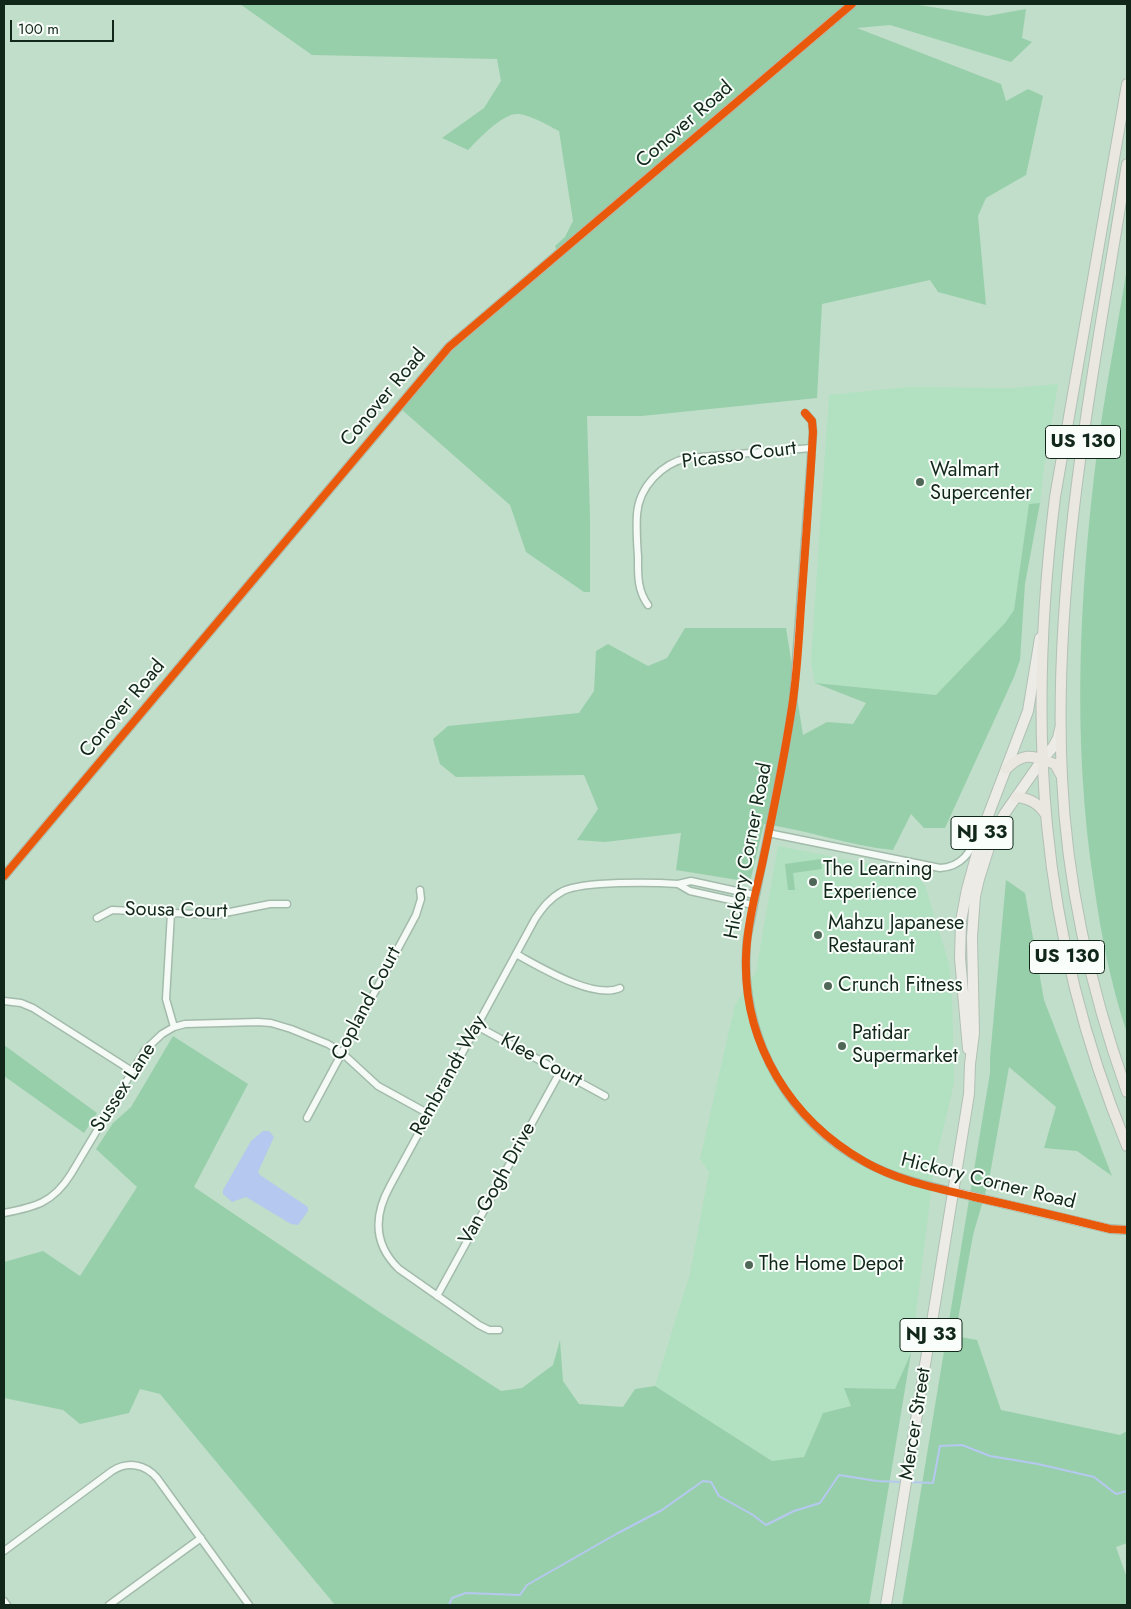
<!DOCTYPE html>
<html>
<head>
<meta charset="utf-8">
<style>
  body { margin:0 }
  #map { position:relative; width:1131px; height:1609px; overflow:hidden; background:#c0dec9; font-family:Jost,sans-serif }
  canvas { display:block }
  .frame { position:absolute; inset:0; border:5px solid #112719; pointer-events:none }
  .scale { position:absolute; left:10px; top:20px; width:104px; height:22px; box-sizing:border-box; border:2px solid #112719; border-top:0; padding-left:6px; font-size:15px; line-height:18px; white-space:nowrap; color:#112719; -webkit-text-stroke:4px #f9fefa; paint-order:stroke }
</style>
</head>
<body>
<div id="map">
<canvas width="1131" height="1609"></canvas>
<div class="frame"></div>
<div class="scale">100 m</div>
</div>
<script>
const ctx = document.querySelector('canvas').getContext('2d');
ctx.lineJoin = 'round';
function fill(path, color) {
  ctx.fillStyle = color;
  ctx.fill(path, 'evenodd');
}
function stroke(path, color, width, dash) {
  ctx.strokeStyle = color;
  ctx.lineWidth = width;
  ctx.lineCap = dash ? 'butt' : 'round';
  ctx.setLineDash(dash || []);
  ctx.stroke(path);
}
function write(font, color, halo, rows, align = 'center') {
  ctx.font = font + ' Jost,sans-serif';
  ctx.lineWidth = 4;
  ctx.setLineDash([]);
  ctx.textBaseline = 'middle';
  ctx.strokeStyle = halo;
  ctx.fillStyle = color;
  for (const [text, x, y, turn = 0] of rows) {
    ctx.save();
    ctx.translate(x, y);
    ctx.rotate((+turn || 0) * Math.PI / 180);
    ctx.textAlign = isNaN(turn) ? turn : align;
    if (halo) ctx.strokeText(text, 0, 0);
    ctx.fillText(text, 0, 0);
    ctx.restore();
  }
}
fill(new Path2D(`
  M1058,384L1044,467L1040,503L1029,505L1014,610L1005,623L936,695L815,683L811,661L829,395L908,387L1012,388Z
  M778,846L915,873L925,886L949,964L952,999L954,1083L934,1168L911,1353L895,1389L844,1388L851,1406L823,1413L804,1457L772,1461L655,1386L690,1274L709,1172L700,1159L735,1005L756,972Z`), '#b1e1c0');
fill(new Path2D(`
  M240,4H913L987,16L1026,9L1022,38L1032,42L1011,62L890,25L857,28L1001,84L1006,101L1028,89L1043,96L1026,175L986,198L978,216L986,305L938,292L930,280L822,304L817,398L642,416H587L590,516V592H584L526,552L510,505L401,409L458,344L560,258L555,246L565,237L573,221L559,131C547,125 533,116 519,114C503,112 479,139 468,150L442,138L484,108L501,81L497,59L312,55Z
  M1127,268V1033C1111,985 1101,935 1094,885C1072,742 1079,596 1097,452C1105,391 1117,330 1127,268Z
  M1040,503L1025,584L1020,660L1014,677L945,828H924L911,814L893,850C849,846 808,830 764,824L750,882L676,870L681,833L605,842L577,840L598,809L584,775L456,777L440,764L433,739L448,726L579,713L594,691L596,651L608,644L648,666L667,658L685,628H786L803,735L827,722L853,724L866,703L815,683L936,695L1005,623L1014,610L1029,504Z
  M821,859L822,869L793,873L795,890H788L785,864Z
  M1006,880L1025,893L1044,1000L1112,1176L1077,1151L1044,1148L1056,1107L1009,1067L989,1180L973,1235L955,1336L977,1340L1001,1410L1120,1435L1127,1431V1543L1116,1547L1127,1578V1605H902L990,1073V1058Z
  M173,1036L248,1084L194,1187L381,1313L501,1391L522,1388L553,1365L560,1340L563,1381L579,1404L623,1407L635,1389L655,1386L772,1461L804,1457L823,1413L851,1406L844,1388L895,1389L911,1353L869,1605H335L160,1394L140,1389L129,1413L80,1424L63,1410L4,1398V1262L43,1251L80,1276L137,1187L96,1149L113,1123L131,1107Z
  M4,1045L97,1113L84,1133L4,1076Z`), '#98cfab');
fill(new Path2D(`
  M263,1131H269L274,1137L258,1172L260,1175L308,1207V1211L298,1225L291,1224L246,1197L232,1202L223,1194V1190L251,1141Z`), '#b5c8ef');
stroke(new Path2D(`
  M909,1482L933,1483L940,1446L962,1445L990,1456L1038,1464L1094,1477L1116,1494L1127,1491
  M449,1605L452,1598L466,1593L520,1595L527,1585L618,1533L662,1510L703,1481L711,1482L719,1496L753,1515L766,1525L794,1511L820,1503L839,1475L877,1481L901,1482`), '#b5c8ef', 2);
const minor = new Path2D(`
  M805,413L812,421L813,432L793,702L785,749L747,939C738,1040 792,1135 888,1173C909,1182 932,1186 954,1192
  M648,605C637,590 638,574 638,557C637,543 636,528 637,514C639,487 662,463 688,458L812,448
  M768,833L940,868C962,867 970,852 978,835
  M678,884L691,881L755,895
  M171,913L166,999L174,1027
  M97,918L112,910L215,915L270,904H287
  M516,954C540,967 594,1000 620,988
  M4,1001L21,1003L33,1008L132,1071
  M477,1026L605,1096
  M307,1118L416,915L421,899L420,890
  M4,1213C35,1207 53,1203 71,1174L145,1050L162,1034L174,1027L185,1024L258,1022L271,1023L291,1029L328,1044L341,1052L378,1086L429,1114
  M437,1296L560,1072
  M499,1330H489L479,1325L399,1269C373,1244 374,1215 390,1186L535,919C543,907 550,898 563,891C584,881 653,882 678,884L690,891L753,905
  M4,1551L112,1471C128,1461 145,1464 157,1478L249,1605
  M4,1601L7,1605
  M109,1605L201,1538`);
const tertiary = new Path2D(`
  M4,876L449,347L852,4
  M954,1192L1110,1229L1127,1230`);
const primary = new Path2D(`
  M968,1049L960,958L961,921L967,889L986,821L1028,711L1040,638
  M886,1605L969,1094L970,1064L974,1033L972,937L975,896L979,879L991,841L997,827L1005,813L1042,760L1053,747L1058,738L1060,729`);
const trunk = new Path2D(`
  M1127,84L1055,497C1027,725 1038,931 1127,1146
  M1127,164C1095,366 1052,573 1062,778C1067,885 1091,991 1127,1092
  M1006,769C1025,751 1032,756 1055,764L1061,775
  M1016,797C1029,798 1039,803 1046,815`);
stroke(minor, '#a3bbab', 9);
stroke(tertiary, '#a3bbab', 10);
stroke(primary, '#b1c0b6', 12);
stroke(trunk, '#b1c0b6', 12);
stroke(minor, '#f6faf7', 6);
stroke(tertiary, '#f6faf7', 8);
stroke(primary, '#edebe5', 10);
stroke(trunk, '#eae6e0', 10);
stroke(new Path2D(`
  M805,413L812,421L813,432C810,485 806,539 802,593C799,631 798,669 792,707C784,760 773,813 762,865C755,895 747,926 746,957C743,1044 791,1120 865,1162C898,1181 937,1188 974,1197C1019,1207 1065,1218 1110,1229L1127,1230
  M4,876L449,347L852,4`), '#e8590c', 8);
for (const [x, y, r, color] of [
  [920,482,5,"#4e6757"],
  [813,882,5,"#4e6757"],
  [818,935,5,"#4e6757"],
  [828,986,5,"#4e6757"],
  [842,1046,5,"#4e6757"],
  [749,1265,5,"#4e6757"]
]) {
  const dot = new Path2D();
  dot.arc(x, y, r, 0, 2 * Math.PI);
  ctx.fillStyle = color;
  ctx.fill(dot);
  stroke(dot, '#f9fefa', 2);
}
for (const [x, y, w] of [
  [1083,442,75],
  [982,833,62],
  [1067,957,75],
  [931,1335,62]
]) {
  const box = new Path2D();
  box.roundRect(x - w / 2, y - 16.5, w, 33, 4);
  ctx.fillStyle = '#f9fefa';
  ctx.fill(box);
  stroke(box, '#112719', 1);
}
write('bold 19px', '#112719', null, [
  ["US 130",1083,442],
  ["NJ 33",982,833],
  ["US 130",1067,957],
  ["NJ 33",931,1335]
]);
write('20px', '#112719', '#f9fefa', [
  ["Conover Road",685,125,-41],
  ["Conover Road",384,398,-50],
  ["Picasso Court",739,456,-7],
  ["Conover Road",123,709,-50],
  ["Hickory Corner Road",749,851,-79],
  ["Sousa Court",176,911,1],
  ["Copland Court",367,1004,-62],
  ["Klee Court",541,1061,29],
  ["Rembrandt Way",449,1076,-61],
  ["Sussex Lane",124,1088,-57],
  ["Hickory Corner Road",988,1182,14],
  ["Van Gogh Drive",498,1184,-61],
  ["Mercer Street",916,1424,-81]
]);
write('20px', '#112719', '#f9fefa', [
  ["Walmart",930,471],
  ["Supercenter",930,494],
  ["The Learning",823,870],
  ["Experience",823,893],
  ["Mahzu Japanese",828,924],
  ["Restaurant",828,947],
  ["Crunch Fitness",838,986],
  ["Patidar",852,1034],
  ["Supermarket",852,1057],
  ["The Home Depot",759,1265]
], 'left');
</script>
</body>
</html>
